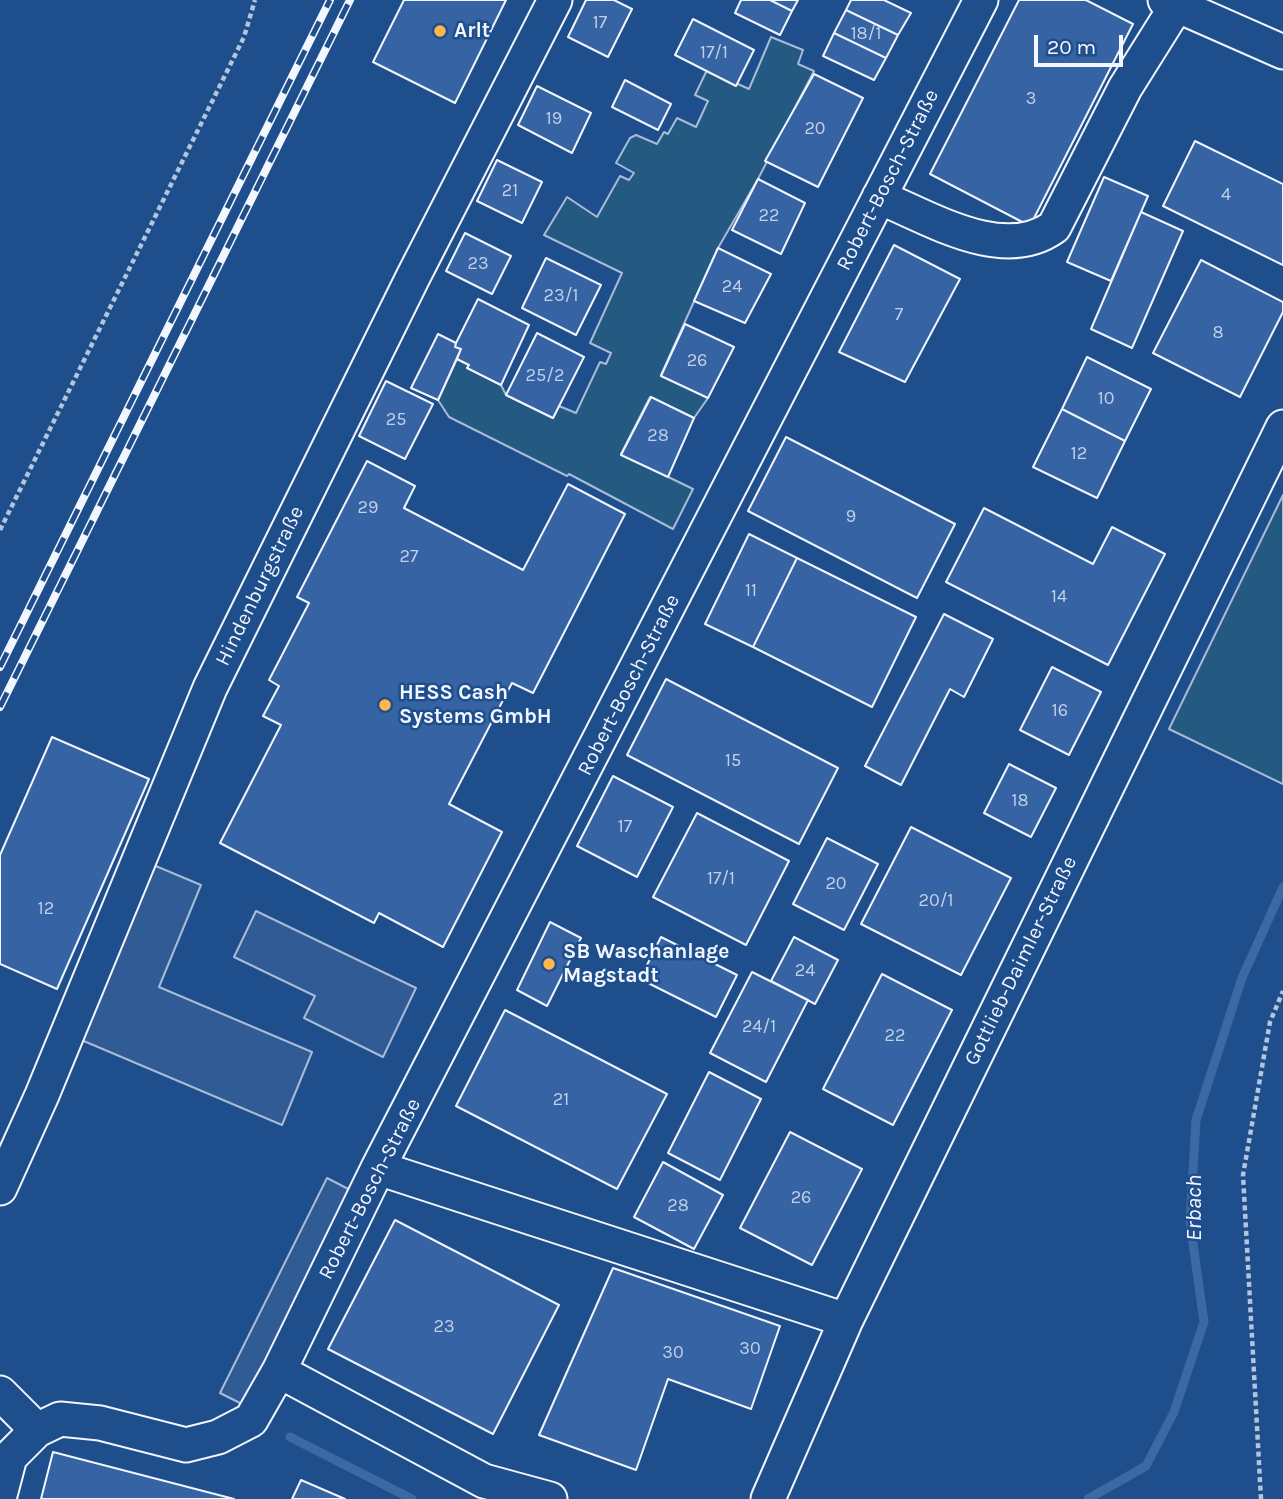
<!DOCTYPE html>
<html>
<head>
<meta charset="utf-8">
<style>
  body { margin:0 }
  #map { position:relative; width:1283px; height:1499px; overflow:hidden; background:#1f4e8c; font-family:Karla,sans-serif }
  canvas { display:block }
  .scale { position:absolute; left:1034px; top:35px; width:89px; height:32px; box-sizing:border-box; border:4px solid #f2f6ff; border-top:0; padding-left:9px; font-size:21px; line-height:24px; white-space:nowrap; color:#f2f6ff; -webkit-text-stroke:5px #1f4e8c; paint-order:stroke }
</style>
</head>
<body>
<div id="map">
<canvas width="1283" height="1499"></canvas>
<div class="scale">20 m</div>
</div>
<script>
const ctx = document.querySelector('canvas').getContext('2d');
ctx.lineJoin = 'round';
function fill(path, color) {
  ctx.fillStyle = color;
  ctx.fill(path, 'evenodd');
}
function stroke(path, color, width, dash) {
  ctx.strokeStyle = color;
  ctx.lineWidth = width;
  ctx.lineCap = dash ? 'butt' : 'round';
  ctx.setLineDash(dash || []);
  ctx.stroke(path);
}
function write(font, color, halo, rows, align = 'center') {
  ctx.font = font + ' Karla,sans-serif';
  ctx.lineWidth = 5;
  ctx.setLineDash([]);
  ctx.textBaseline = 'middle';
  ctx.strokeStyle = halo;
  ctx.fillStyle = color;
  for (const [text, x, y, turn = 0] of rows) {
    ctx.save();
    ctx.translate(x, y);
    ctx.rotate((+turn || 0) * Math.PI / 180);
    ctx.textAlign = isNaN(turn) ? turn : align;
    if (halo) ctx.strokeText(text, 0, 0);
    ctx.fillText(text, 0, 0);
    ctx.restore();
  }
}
const green = new Path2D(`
  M771,37L803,50L798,64L814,71L758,179L718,248L661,375L708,398L694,418L650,397L621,454L693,489L673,529L569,474L567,476L449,417L438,400L457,359L469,365L468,368L501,385L506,395L553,418L559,406L576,413L600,362L606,364L611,353L590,343L622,273L544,235L567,197L597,217L620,176L629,180L634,173L616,163L630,138L636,135L657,144L664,132L668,134L677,118L696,127L708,101L695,95L707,70L749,89Z
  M1283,495V784L1169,729Z`);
fill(green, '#245a82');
stroke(green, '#a8bbd7', 2);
const parking = new Path2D(`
  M151,864L201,885L159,987L312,1052L282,1125L79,1039Z
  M256,911L416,988L383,1057L304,1018L315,996L234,957Z
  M327,1178L354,1192L246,1406L220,1393Z`);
fill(parking, '#305b95');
stroke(parking, '#a8bbd7', 2);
stroke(new Path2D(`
  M290,1437L412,1499
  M1088,1499L1146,1466L1174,1412L1204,1322L1190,1222L1196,1120L1242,978L1283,887`), '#3b69a3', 9);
const building = new Path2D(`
  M404,0H506L455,103L373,62Z
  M586,0H614L632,9L608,57L568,37Z
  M741,0H770L792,11L780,35L735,13Z
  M770,0H798L792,11Z
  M851,0H884L911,13L898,35L846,10Z
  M1019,0H1086L1133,24L1030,226L930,174Z
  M846,10L898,35L886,58L834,33Z
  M693,19L754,50L736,86L675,55Z
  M834,33L886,58L874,80L823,56Z
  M814,74L863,98L818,187L765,161Z
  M625,80L671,104L658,130L612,107Z
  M537,86L591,113L572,153L518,125Z
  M1195,141L1283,184V265L1163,206Z
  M497,160L542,182L522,223L477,201Z
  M1104,177L1148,196L1111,281L1067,262Z
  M758,179L805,203L781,254L732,230Z
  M1141,212L1183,231L1132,348L1091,329Z
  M465,233L511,256L492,294L446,271Z
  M894,245L960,279L905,382L839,352Z
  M718,248L771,274L745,323L694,301Z
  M546,258L601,285L576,335L522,308Z
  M1201,260L1283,302V312L1240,397L1153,353Z
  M478,299L529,325L501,385L467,368L469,365L457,359L461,349L455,347L456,343Z
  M685,324L734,347L708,398L661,376Z
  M537,333L584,357L553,418L506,395Z
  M438,334L456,343L455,347L461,349L438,400L411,388Z
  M1087,357L1151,389L1125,441L1062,409Z
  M386,381L433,404L405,459L359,436Z
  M651,397L694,418L668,477L621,455Z
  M1062,409L1125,441L1097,498L1033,467Z
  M786,437L955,524L917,598L748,511Z
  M367,461L415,486L404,508L523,570L568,484L625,514L533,693L512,683L449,804L502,832L443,947L379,913L374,923L220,843L281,725L263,716L279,686L269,680L309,603L297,597Z
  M984,508L1093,564L1112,527L1165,554L1108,665L946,582Z
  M749,534L797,558L753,647L705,624Z
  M797,558L916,617L872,707L753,647Z
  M944,614L993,639L964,697L950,689L901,785L865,766Z
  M1052,667L1101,692L1069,755L1020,730Z
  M666,679L838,768L799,844L627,755Z
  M52,737L149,779L57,989L0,964V855Z
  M1009,764L1056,788L1031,837L984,813Z
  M613,776L673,807L637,877L577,846Z
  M697,813L789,861L746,945L653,897Z
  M911,827L1011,878L961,975L861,924Z
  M827,838L878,864L844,930L793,904Z
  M550,922L581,938L547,1006L517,990Z
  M661,937L737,975L716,1017L640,979Z
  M794,937L838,960L815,1004L771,981Z
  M752,972L808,1000L766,1082L710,1053Z
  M882,974L952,1010L893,1125L823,1089Z
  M505,1010L667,1094L617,1189L456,1106Z
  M709,1072L761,1099L720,1180L668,1153Z
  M790,1132L862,1169L812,1265L740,1228Z
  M663,1162L723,1195L694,1249L634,1217Z
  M395,1220L559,1305L493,1434L328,1349Z
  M613,1268L780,1326L751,1409L668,1379L636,1470L539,1435Z
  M53,1452L234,1499H41Z
  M301,1480L345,1499H292Z`);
fill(building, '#3563a3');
stroke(building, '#f2f6ff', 2);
const minor = new Path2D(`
  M1165,0L1283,52
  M879,197C930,218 1003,264 1054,227L1125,88L1177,5
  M378,1168L846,1320
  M0,1188L42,1095L210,688L413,277L555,0
  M279,1371L484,1481L550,1499
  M0,1393L37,1430
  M0,1495L10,1457L37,1430L60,1419L100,1423L186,1445L218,1437L251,1420L279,1371L378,1168L981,0
  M768,1499L846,1320L1283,427`);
stroke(minor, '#f2f6ff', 37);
stroke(new Path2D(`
  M0,530L244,37L255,0
  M1261,1499L1243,1175L1270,1022L1283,991`), '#b3c4dc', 4.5, [5, 3.5]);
stroke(minor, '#1f4e8c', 33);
const rail = new Path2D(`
  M0,667L330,0
  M0,707L350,0`);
stroke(rail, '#f2f6ff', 8);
stroke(rail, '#1f4e8c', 5, [16]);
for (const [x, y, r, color] of [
  [440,31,7,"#ffb74d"],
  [385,705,7,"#ffb74d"],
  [549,964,7,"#ffb74d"]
]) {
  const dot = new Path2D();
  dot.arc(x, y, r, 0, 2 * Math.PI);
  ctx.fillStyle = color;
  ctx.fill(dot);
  stroke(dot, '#1f4e8c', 2.5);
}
write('18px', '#c3d1e8', null, [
  ["17",600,23],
  ["18/1",866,34],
  ["17/1",714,53],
  ["3",1031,99],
  ["19",554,119],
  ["20",815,129],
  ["21",510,191],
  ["4",1226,195],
  ["22",769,216],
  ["23",478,264],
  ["24",732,287],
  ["23/1",561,296],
  ["7",899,315],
  ["8",1218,333],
  ["26",697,361],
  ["25/2",545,376],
  ["10",1106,399],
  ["25",396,420],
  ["28",658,436],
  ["12",1079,454],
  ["29",368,508],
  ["9",851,517],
  ["27",409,557],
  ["11",751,591],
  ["14",1059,597],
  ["16",1060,711],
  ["15",733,761],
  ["18",1020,801],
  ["17",625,827],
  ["17/1",721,879],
  ["20",836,884],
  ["20/1",936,901],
  ["12",46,909],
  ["24",805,971],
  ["24/1",759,1027],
  ["22",895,1036],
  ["21",561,1100],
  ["26",801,1198],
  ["28",678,1206],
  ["23",444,1327],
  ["30",750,1349],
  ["30",673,1353]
]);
write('bold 21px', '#f2f6ff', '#1f4e8c', [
  ["Arlt",454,31],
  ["HESS Cash",399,693],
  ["Systems GmbH",399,717],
  ["SB Waschanlage",563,952],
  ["Magstadt",563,976]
], 'left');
write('21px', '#f2f6ff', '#1f4e8c', [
  ["Robert-Bosch-Straße",888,180,-63],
  ["Hindenburgstraße",260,586,-64],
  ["Robert-Bosch-Straße",629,685,-63],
  ["Gottlieb-Daimler-Straße",1021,961,-64],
  ["Robert-Bosch-Straße",370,1189,-63]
]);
write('italic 23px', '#f2f6ff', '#1f4e8c', [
  ["Erbach",1194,1208,-90]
]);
</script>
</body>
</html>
